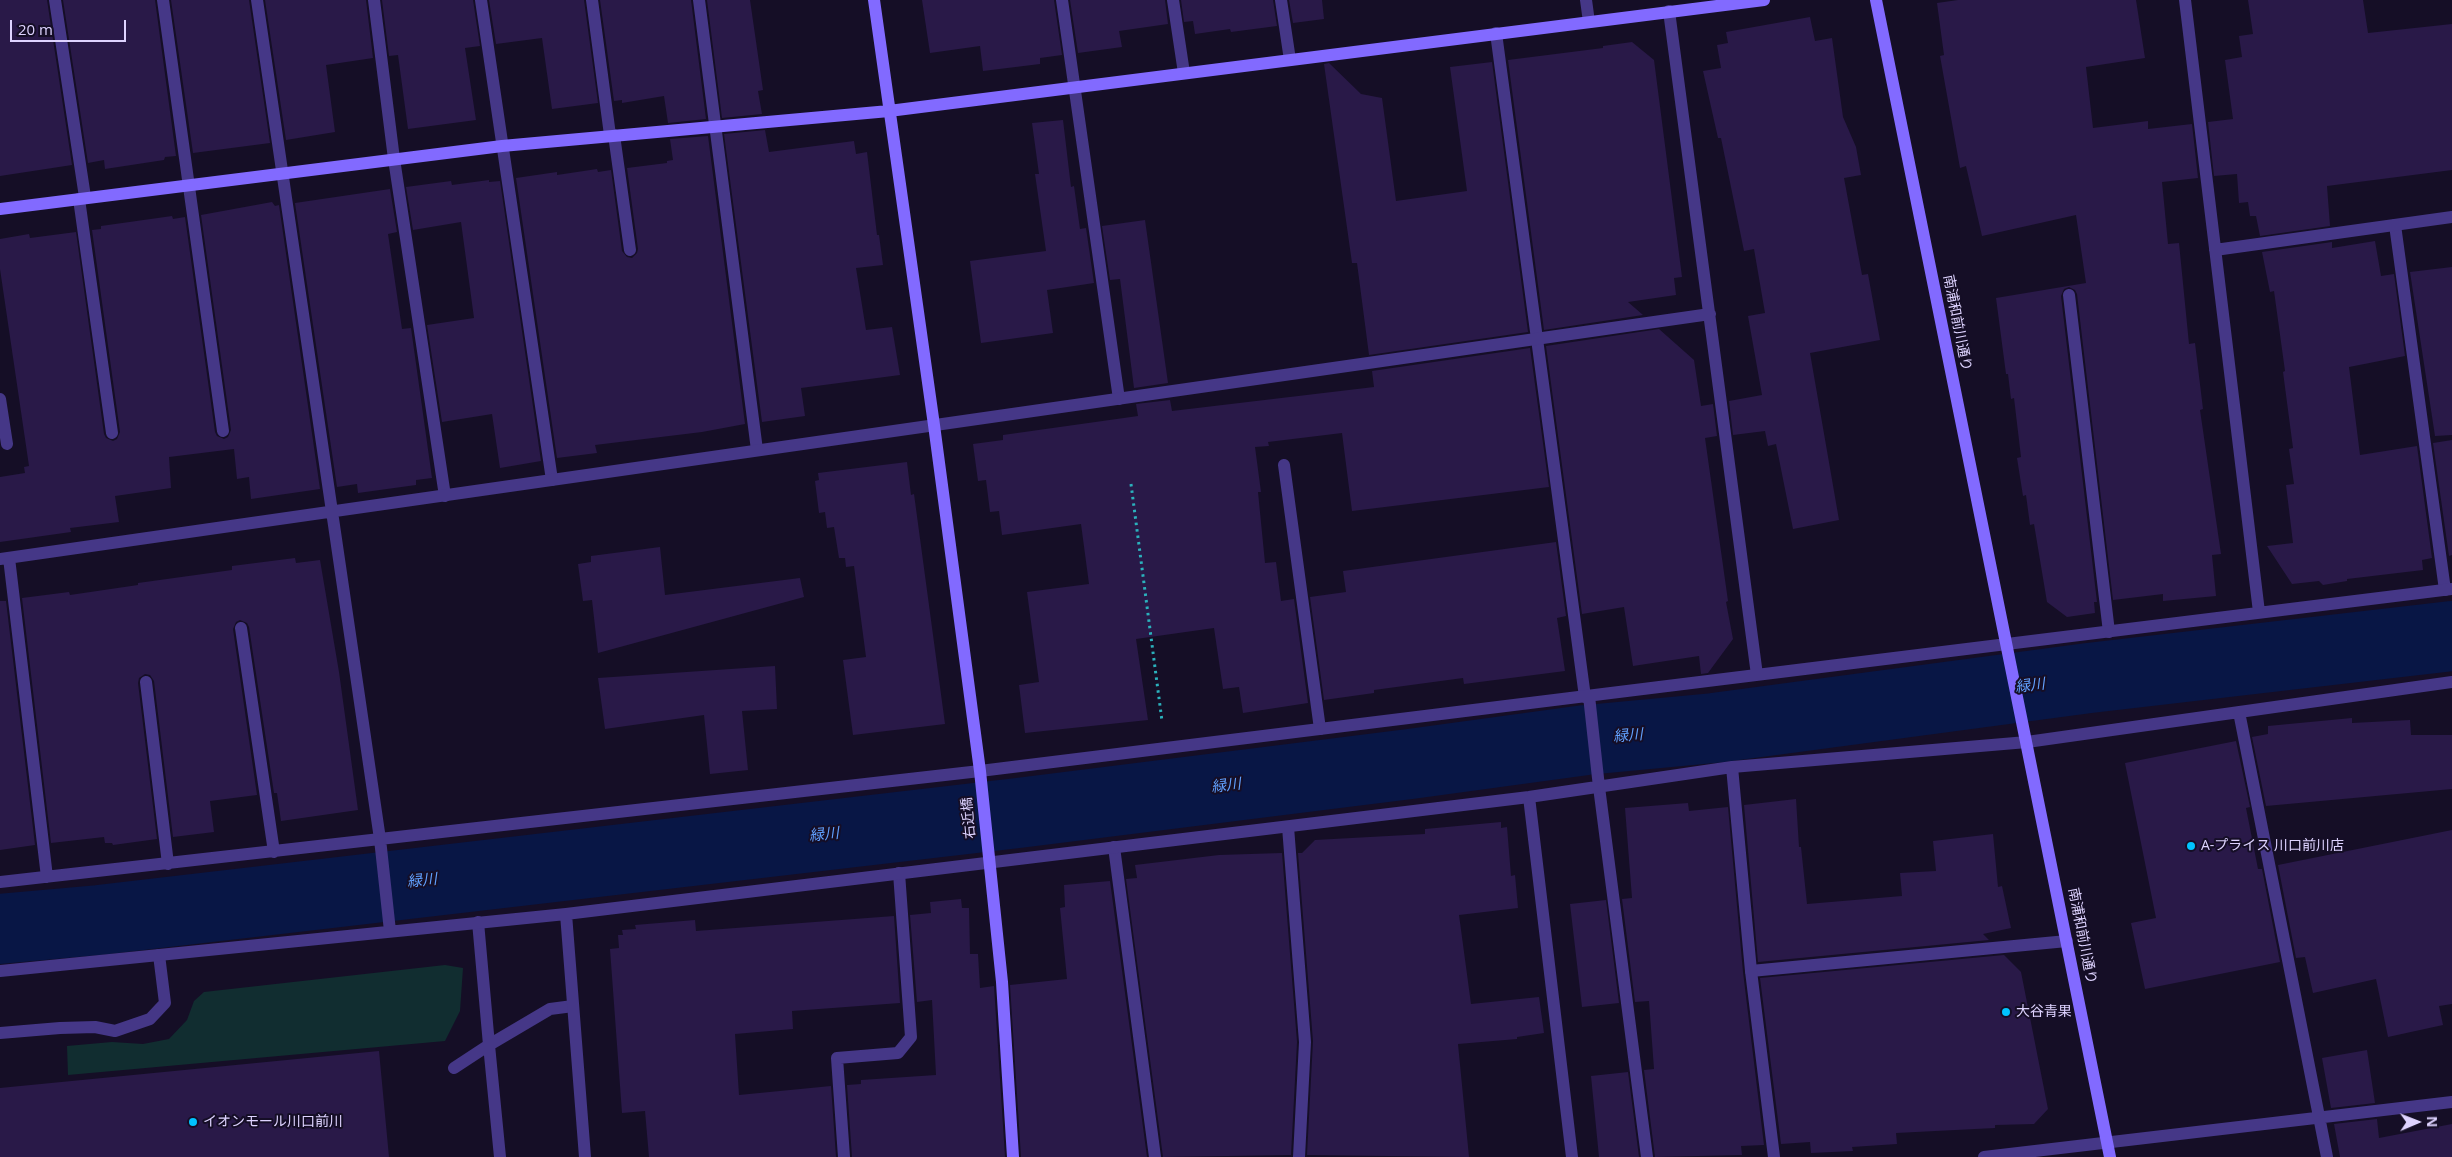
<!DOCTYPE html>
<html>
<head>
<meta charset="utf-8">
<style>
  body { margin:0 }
  #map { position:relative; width:2452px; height:1157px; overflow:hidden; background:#150e26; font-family:"Open Sans",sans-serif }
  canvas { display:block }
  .north { position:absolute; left:2392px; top:1097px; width:50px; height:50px; -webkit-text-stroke:4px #150e26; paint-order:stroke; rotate:89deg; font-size:14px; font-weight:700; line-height:20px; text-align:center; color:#ded3ff }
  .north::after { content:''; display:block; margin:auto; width:18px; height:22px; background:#ded3ff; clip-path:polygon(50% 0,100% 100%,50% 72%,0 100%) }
  .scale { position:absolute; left:10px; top:20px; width:116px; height:22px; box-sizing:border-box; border:2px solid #ded3ff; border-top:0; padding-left:6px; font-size:15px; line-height:18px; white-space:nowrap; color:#ded3ff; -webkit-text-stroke:4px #150e26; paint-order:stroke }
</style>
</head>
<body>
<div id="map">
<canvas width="2452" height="1157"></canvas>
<div class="north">N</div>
<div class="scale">20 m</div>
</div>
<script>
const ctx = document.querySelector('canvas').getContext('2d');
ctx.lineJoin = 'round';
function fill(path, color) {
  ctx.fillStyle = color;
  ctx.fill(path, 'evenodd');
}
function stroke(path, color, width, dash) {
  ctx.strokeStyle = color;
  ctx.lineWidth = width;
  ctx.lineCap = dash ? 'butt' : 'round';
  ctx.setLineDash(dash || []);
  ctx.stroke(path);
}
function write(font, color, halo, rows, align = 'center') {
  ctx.font = font + ' "Open Sans","Noto Sans JP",sans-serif';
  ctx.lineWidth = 4;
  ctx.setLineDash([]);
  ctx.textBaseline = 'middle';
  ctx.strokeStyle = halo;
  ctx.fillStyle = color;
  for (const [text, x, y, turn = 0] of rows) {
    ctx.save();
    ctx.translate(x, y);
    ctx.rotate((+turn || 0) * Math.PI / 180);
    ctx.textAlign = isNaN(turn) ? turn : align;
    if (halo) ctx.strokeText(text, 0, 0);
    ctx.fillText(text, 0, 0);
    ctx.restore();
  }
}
fill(new Path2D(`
  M445,965L463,968L460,1011L445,1041L68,1075L67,1046L112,1042L143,1044L169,1039L187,1020L194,1001L204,992Z`), '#112d30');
stroke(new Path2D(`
  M0,929L99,920L1018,813L1410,764L1586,740L1714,728L2089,678L2452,636`), '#081645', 70);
fill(new Path2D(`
  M0,0H47L72,165L0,176Z
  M63,0H155L176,156L165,157L164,160L105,169L104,160L88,163Z
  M171,0H249L270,143L193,153Z
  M265,0H366L373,58L326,65L335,132L286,140Z
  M382,0H473L480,46L465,48L476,120L408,129L398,55L389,56Z
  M489,0H584L598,103L552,109L542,38L496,44Z
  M600,0H691L706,119L668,123L664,96L622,103V100L614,101Z
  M707,0H750L763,90L758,91L762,114L722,118Z
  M922,0H1054L1062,55L1040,58V64L983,71L980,46L930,53Z
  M1070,0H1165L1168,24L1119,31L1122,47L1078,53Z
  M1181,0H1273L1277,26L1231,32L1230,29L1195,34L1193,21L1184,22Z
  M1289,0H1322L1324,19L1293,23Z
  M1958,0H2136L2145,58L2086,67L2093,128L2148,121V129L2192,124L2198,178L2162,182L2168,244L2179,243L2189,344L2195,343L2203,409L2200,410L2221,554L2212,555L2216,596L2163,601V594L2113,600L2077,294L2075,290L2069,287L2064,289L2061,296L2097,602H2094L2095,613L2067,617L2047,602L2034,524L2030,525L2026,495L2023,496L2017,458L2021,457L2014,398L2011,399L2008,374H2006L1996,298L2086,283L2076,215L1982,236L1966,166L1960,168L1940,56L1944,55L1937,3Z
  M2248,0H2363L2368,33L2452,24V170L2327,186L2330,226L2260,236L2256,216H2250L2248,202L2239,203L2237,174L2214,176L2208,122L2233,119L2225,60L2242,57L2239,36L2253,34Z
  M1810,17L1815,41L1832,38L1843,117L1856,147L1861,175L1844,178L1862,275L1868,274L1880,340L1810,353L1839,520L1793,529L1776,444L1768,446L1765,431L1733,435L1729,401L1762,395L1748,316L1765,313L1754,249L1744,251L1721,138H1718L1703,71L1721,68L1717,45L1728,43L1726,32Z
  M1632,42L1654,60L1682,277L1674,278L1676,295L1628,302L1643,315L1544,330L1508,60L1603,48V46Z
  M1492,62L1528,332L1369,355L1357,263H1352L1324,64L1329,63L1361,94L1382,98L1396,201L1467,191L1450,67Z
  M1063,120L1071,187L1074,186L1080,229L1086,228L1094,283L1047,290L1053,333L981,343L970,261L1046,251L1035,174H1039L1032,123Z
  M765,130L769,152L854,141L856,154L867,152L877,235H879L883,265L856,268L866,330L892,327L900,375L801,388L805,416L762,422L724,134Z
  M708,136L745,424L702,432L595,445L597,453L557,458L516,178L557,172V175L597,169L598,172L611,170L622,251L627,257L632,258L637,253L638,249L627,168L667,163V161L673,160L670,139Z
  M489,180V182L500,181L541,461L500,468L492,414L442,422L427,325L474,318L461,222L413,230L406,187L451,181L452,185Z
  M390,189L397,232L388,234L402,329L411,328L432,478L416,480V485L358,493L357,484L337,487L295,203Z
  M272,202L275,206L279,205L320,489L251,499L249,477L237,479L234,449L169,457L171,488L115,496L119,522L70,528L71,532L0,542V477L25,473L24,467L29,466L0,269V239L29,234L30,238L76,232L104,434L106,438L113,441L117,439L120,432L92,230L101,229V226L172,216L173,219L185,217L215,432L217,436L224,439L228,437L231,430L201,215Z
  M1145,220L1168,383L1134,388L1120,279L1110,280L1102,226Z
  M2375,241L2381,276L2394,274L2405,356L2349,367L2360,455L2417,446L2432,558L2422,560L2423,570L2347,579V581L2323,585L2319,581L2292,584L2267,546L2293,543L2286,485L2294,484L2289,449L2293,448L2283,372L2285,371L2274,291L2270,292L2262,252L2332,242V248Z
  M2452,267V435L2435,436L2410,272Z
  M1659,329L1694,360L1701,406L1713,404L1717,436L1705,438L1728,601L1726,602L1733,639L1708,673L1701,674L1699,656L1633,666L1624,607L1582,614L1546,346Z
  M1530,348L1549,487L1352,511L1342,433L1268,442L1269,446L1255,447L1261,492H1258L1265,563L1276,562L1281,601L1294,599L1308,703L1243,713L1239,687L1223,689L1214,628L1136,639L1148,720L1025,733L1019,685L1039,682L1027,592L1089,584L1081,524L1002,535L999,511L990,512L986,480L978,481L973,444L1003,440V435L1138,416L1136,404L1170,400L1172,411L1374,387L1372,371Z
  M2452,440V555L2449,556L2433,443Z
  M907,462L911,495L914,494L945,724L853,735L843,660L866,657L854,566L846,567L845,558H839L834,527L827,528L825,512L819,513L815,481L819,480L818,473Z
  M1556,542L1566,616L1557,618L1565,671L1464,684L1463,678L1374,690V693L1324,700L1310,597L1346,592L1343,571Z
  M660,547L665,595L800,578L804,597L598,653L592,600L583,601L578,564L591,562V556Z
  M295,558L296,563L320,560L339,672L358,810L281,821L277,793H274L249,627L247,623L240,620L236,622L233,629L257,795L210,801L214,832L173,837L154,681L150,675L145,674L139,678L138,683L157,839L113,845L112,843H105L104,837L51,843L22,598L69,592L70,595L138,585V583L232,570V566Z
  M0,601H6L35,845L0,850Z
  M775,666L777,709L742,711L748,770L710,774L704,715L605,729L598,678Z
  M2352,718V723L2410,720L2411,735H2452V789L2266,806L2252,737L2268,734V726Z
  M2236,741L2250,807L2246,808L2258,869H2262L2280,962L2145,989L2131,923L2156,918L2125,763Z
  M1796,799L1799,847H1801L1807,904L1902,896L1900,873L1936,871L1933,841L1993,834L1998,887L2002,886L2011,928L1983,934L1989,940L1758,962L1744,805Z
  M1688,803L1689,811L1728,807L1743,972L1764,1145L1741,1146L1742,1155L1655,1157L1644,1070L1654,1069L1649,1001L1635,1002L1622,899L1632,898L1625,808Z
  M1501,822V828L1507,827L1511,876L1515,875L1518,908L1459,915L1471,1004L1539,997L1544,1033L1517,1037V1039L1458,1044L1469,1157L1307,1155L1313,1041L1298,853H1302L1315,840L1425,834V829Z
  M2452,830V1004L2439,1006L2443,1025L2388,1037L2376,979L2313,993L2305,957L2296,958L2278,865Z
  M1282,853L1297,1042L1291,1155L1163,1157L1126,879L1137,878L1135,865L1219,855Z
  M1110,881L1147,1157H1021L1010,985L1067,979L1060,908L1065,907L1064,885Z
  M961,899L962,908H969L970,954H978L980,988L994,986L1005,1157H852L847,1085L861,1084V1080L936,1075L932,1000L917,1002L910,915L931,913L930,902Z
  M1606,900L1619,1003L1582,1007L1570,904Z
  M894,916L900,1003L792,1011L793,1029L735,1034L739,1095L831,1086L836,1157H649L645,1111L622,1113L610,949L619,948L618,935H623L622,930L636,929L635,925L695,920L696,931Z
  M2004,955L2021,972L2048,1109L2034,1124L1995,1125V1128L1896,1133L1897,1144L1852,1147L1853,1151L1811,1153L1810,1142L1781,1144L1760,978Z
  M2367,1050L2375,1103L2331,1108L2322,1058Z
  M379,1051L389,1157H0V1088Z
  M1628,1072L1639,1157H1599L1591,1076Z
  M2377,1119L2379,1138L2452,1124V1157H2340L2334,1124Z`), '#291948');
stroke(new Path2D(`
  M1131,484L1162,721`), '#2bb1bc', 3, [2.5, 4]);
stroke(new Path2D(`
  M55,0L85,197
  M163,0L223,431
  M374,0L394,159L445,496
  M481,0L552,480
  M592,0L610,135
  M699,0L757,450
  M1062,0L1119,399
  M1173,0L1184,73
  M1281,0L1290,60
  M1586,0L1589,22
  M1496,33L1585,697
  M614,135L630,250
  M79,199L112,433
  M2395,225L2445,590
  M2069,295L2109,632
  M0,399L7,444
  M1284,465L1320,729
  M1599,787L1647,1157
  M1288,827L1305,1042L1299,1157
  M1114,847L1155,1157
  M1751,971L2067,941
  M0,1033L60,1028L95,1027L115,1031L150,1019L165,1003L159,955
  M454,1068L489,1045L478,922
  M500,1157L489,1045L550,1009L573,1006
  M844,1157L837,1058L898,1053L911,1037L899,873`), '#453787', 12);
stroke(new Path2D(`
  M257,0L380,839L390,931
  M2185,0L2259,612
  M1669,11L1757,675
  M2215,250L2452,217
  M9,558L47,877
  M0,559L1710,314
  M241,628L274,852
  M146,682L168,864
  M1589,696L1599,787
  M2239,712L2327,1157
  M1732,767L1751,971L1774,1157
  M1529,797L1572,1157
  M0,882L980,771L2452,589
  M566,914L585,1157
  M0,971L566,914L1529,797L1732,767L2027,742L2452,682
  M1984,1157L2452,1102`), '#453787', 12);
stroke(new Path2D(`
  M874,0L934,425L980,771L1002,982L1013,1157
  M1876,0L2110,1157
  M0,209L502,146L889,111L1764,0`), '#826aff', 12);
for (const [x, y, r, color] of [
  [2191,846,5,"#00c3fe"],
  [2006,1012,5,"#00c3fe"],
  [193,1122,5,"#00c3fe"]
]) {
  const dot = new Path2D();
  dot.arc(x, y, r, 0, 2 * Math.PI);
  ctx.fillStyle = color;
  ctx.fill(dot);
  stroke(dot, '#150e26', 2);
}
write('14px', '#ded3ff', '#150e26', [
  ["南浦和前川通り",1957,323,79],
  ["右近橋",969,818,-95],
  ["南浦和前川通り",2082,936,79]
]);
write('14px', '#ded3ff', '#150e26', [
  ["A-プライス 川口前川店",2201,846],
  ["大谷青果",2016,1012],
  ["イオンモール川口前川",203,1122]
], 'left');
write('italic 15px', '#61a1ff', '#150e26', [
  ["緑川",2030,686,-7],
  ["緑川",1628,736,-5],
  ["緑川",1226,786,-7],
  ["緑川",824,835,-6],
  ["緑川",422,881,-6]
]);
</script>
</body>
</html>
